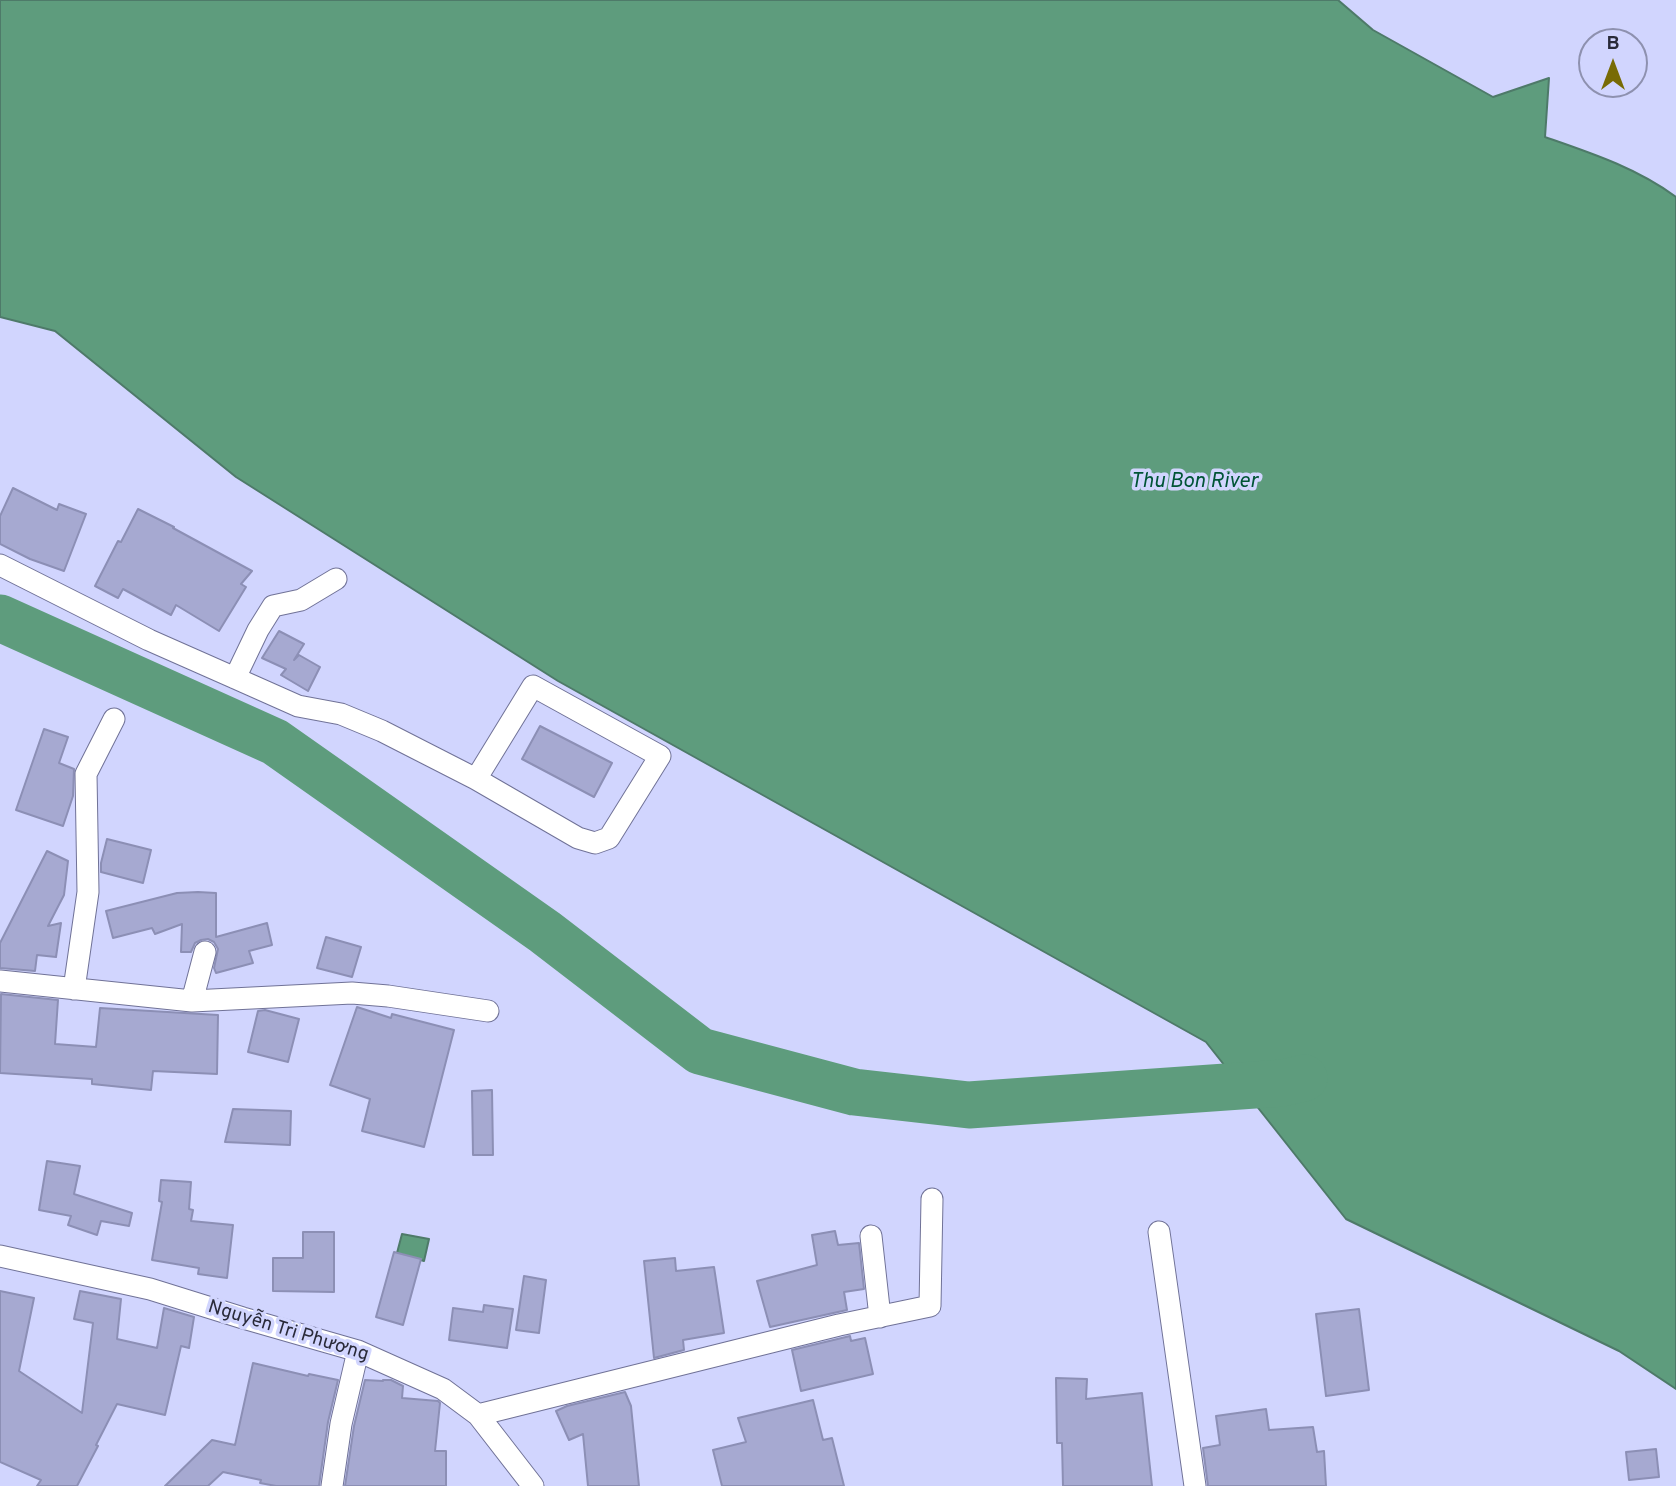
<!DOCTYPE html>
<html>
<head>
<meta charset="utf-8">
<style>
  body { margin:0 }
  #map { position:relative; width:1676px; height:1486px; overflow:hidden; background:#d1d5fe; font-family:Overpass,sans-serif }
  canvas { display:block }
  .north { position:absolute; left:1578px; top:28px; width:70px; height:70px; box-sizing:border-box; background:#d1d5fe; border:2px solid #8e91af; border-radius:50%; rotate:0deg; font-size:19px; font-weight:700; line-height:28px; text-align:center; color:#292a39 }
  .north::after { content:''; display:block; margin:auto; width:24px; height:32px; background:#786b05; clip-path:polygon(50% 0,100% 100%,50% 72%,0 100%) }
</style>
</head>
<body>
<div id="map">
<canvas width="1676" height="1486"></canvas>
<div class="north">B</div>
</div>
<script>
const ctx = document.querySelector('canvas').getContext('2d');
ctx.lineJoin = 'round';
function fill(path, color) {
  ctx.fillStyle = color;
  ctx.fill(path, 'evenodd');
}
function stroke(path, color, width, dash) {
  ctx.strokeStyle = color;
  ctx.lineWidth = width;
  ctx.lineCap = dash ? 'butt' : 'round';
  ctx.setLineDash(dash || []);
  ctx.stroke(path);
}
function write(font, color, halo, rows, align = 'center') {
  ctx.font = font + ' Overpass,sans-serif';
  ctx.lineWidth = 7;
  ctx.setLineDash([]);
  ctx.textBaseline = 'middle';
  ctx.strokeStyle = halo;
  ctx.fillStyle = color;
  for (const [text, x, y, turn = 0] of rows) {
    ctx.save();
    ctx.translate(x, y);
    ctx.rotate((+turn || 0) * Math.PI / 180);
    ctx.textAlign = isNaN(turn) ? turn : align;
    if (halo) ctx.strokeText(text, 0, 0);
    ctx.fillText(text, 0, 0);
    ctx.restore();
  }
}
const water = new Path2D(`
  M0,0H1338L1373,30L1493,97L1549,78L1545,137C1591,153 1637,168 1676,197V1389L1619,1351L1346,1219L1206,1042L558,681L236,477L55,331L0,317Z
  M402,1234L429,1239L424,1261L397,1253Z`);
fill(water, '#5e9c7d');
stroke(water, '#4e7a69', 2);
stroke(new Path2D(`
  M0,618L275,742L545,932L700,1051L854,1092L969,1105L1283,1083L1304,1078`), '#5e9c7d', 47);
const building = new Path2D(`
  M13,488L57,510L59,504L86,514L64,571L30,559L0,544V516Z
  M138,509L174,527L173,528L252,571L241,584L246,587L219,631L176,605L171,615L123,589L118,598L95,586L118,541L121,542Z
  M279,631L304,644L294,660L299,655L320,667L308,691L281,675L286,669L262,658Z
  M540,726L612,763L594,797L522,759Z
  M44,729L68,737L59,763L74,769L73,796L63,826L16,810Z
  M107,839L151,850L143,883L101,872V863Z
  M47,851L68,861L64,895L48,926L61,923L56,957L37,955L35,971L0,968V943Z
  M198,892L216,893V937L267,923L272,945L249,951L253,963L216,973L214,968L218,949L214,942L208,939L201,940L195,943L191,952H181L182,924L155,934L152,928L113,938L106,911L177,893Z
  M326,937L361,947L352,977L317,968Z
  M1,994L58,1000L55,1044L96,1047L100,1008L218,1015L217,1074L153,1071L151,1090L92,1084V1079L0,1073Z
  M357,1007L391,1018L392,1014L454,1030L424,1147L362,1131L370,1099L330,1085Z
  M265,1010L299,1019L288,1062L248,1052L258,1011Z
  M492,1090L493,1155H473L472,1091Z
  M233,1109L291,1111L290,1145L225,1142Z
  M47,1161L80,1166L74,1194L132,1213L129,1226L101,1221L97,1235L68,1225L71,1216L39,1210Z
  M161,1180L191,1182L189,1209L193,1210L191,1221L233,1225L227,1278L198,1274L199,1268L152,1260L162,1202L159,1201Z
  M835,1231L838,1245L859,1243L864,1289L844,1292L847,1310L770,1327L757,1281L817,1265L812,1235Z
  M303,1232H334V1292L273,1291V1258H303Z
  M394,1252L421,1259L403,1325L376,1317Z
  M675,1258L676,1271L714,1267L724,1333L683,1340L684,1350L654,1358L644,1261Z
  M524,1276L546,1280L539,1333L516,1330Z
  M0,1291L34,1298L19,1371L82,1413L93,1323L74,1319L80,1291L121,1299L117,1339L157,1348L164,1308L194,1317L189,1348L181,1346L165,1415L117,1404L96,1445L98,1446L77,1486H37L41,1480L0,1462Z
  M484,1305L513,1309L507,1348L449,1340L453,1308L483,1312Z
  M1359,1309L1369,1390L1326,1396L1316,1314Z
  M850,1336L851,1341L865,1338L873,1374L801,1391L792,1350Z
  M253,1363L308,1376L309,1374L338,1380L328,1422L319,1486H276L260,1483L261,1480L223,1472L208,1486H165L212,1440L235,1445Z
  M1056,1378L1087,1379L1086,1399L1142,1393L1152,1486H1063L1062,1443H1057Z
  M365,1380L383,1381V1380H391L403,1386L402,1398L438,1401L440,1403L435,1451H446V1486H345L354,1426Z
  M625,1392L631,1406L639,1486H588L583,1434L569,1440L556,1411L567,1406Z
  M813,1400L823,1440L832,1438L844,1486H722L713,1450L746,1442L738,1418Z
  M1266,1409L1269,1430L1313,1427L1317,1452L1324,1451L1326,1486H1208L1203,1448L1220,1445L1216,1416Z
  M1656,1449L1659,1477L1629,1480L1626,1452Z`);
fill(building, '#a6a9d1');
stroke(building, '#8c8fb5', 2);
const street = new Path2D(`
  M0,565L149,640L235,678L298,706L341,714L382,731L476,779L578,838L595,843L609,838L660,756L533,686L476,779
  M235,678L258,630L273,606L301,600L336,579
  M0,981L192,1001L352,993L388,996L488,1011
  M74,989L88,892L86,774L114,719
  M192,1001L205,952
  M1159,1232L1195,1486
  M871,1236L880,1317
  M0,1256L150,1289L243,1318L358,1351L443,1389L478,1415L533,1486
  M478,1415L839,1325L930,1306L932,1199
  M332,1486L341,1424L358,1351`);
stroke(street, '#707297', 23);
stroke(street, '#fff', 21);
write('19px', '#292a39', '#d1d5fe', [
  ["Nguyễn Tri Phương",288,1332,17]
]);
write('italic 21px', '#005436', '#d1d5fe', [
  ["Thu Bon River",1194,483]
]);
</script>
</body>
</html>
